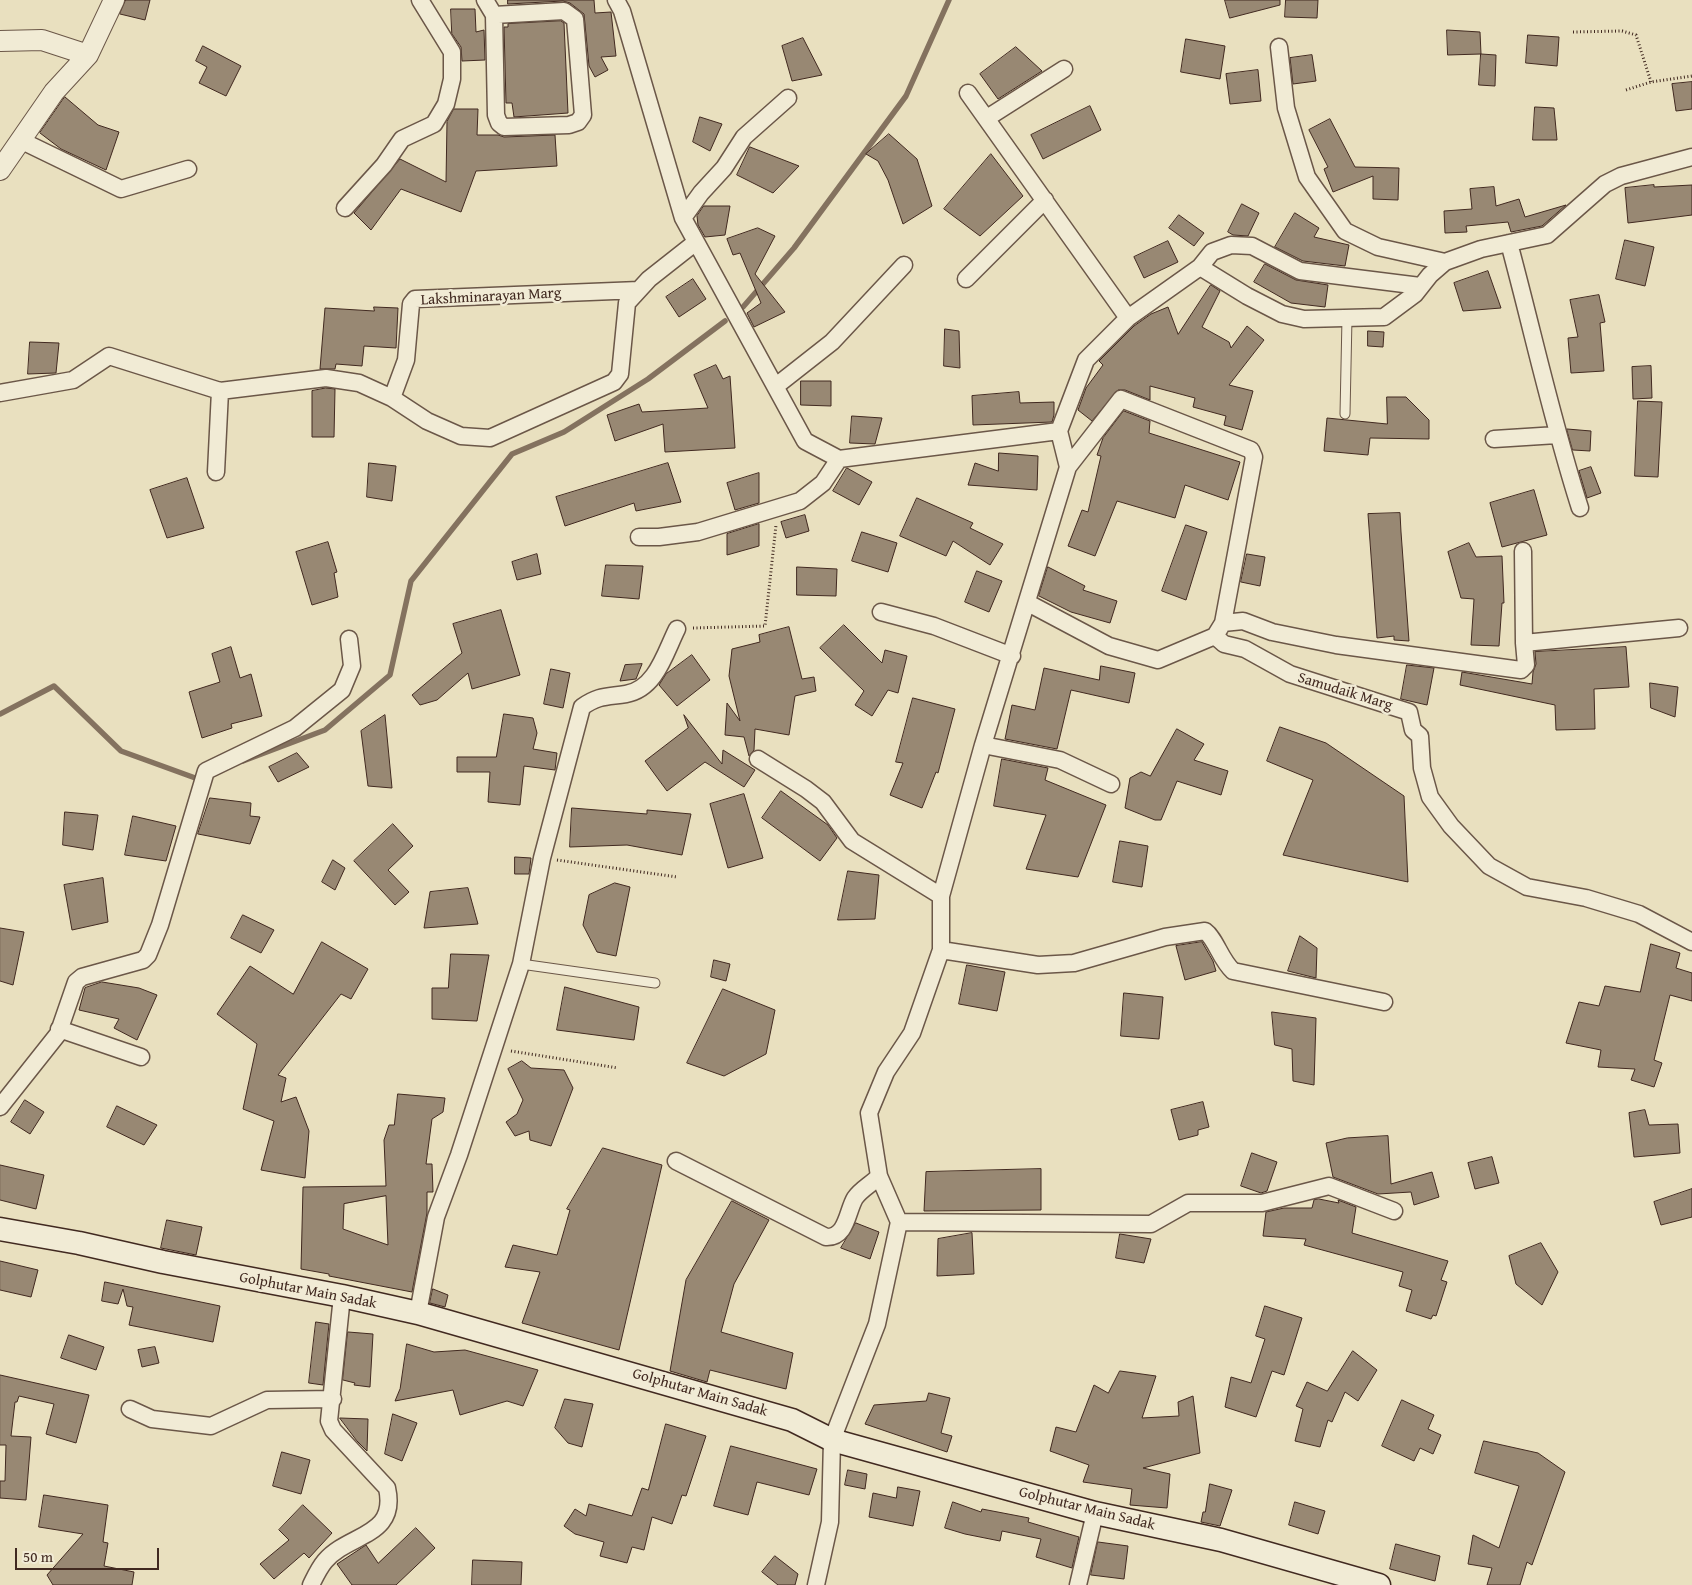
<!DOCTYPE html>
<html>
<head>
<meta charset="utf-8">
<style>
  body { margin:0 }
  #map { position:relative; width:1692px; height:1585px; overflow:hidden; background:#e9e0bf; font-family:"Gentium Book Plus",serif }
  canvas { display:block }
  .scale { position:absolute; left:15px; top:1548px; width:144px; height:22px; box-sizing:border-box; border:2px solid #412920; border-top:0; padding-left:6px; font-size:15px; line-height:18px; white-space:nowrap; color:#412920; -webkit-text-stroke:4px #f1ebd5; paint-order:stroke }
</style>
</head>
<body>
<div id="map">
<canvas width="1692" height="1585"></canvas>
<div class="scale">50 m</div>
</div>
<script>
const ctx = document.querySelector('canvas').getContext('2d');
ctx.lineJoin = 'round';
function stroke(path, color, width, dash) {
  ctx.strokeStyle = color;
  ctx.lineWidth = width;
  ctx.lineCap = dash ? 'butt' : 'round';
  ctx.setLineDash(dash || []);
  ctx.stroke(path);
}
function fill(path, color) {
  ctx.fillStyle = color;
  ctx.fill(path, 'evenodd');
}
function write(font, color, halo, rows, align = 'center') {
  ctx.font = font + ' "Gentium Book Plus",serif';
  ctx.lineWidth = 5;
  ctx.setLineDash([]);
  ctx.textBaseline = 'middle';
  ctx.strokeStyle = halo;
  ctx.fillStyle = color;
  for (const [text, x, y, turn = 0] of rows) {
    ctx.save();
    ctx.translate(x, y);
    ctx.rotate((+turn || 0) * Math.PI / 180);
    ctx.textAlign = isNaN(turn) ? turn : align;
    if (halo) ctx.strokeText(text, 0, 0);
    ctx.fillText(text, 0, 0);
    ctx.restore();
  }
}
stroke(new Path2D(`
  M743,307L794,248L906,96L949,0
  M0,714L54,686L121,751L198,779L202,777
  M243,761L325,730L390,675L411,581L512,454L564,432L648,379L725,321`), '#84725f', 5.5);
const building = new Path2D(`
  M126,0H150L145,20L120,14Z
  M508,0H594L595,13L611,12L616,56L601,57L608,70L595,77L589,66L584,14L570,3L563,1L508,4Z
  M1225,0H1280V5L1230,18Z
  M1286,0H1318L1317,18L1285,17Z
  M451,9H475L476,32L484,30L485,60L462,61L461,47L452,34Z
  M561,21L564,23L568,113L514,117L512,103H506L504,27H508V24Z
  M1447,30L1480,32L1481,54L1448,55Z
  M1528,35L1559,37L1557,66L1526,63Z
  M803,38L822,75L792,81L782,46Z
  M1186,39L1225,46L1220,79L1181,72Z
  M203,46L241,66L226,96L199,83L207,67L196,61Z
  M1016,47L1042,71L998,99L980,74Z
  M1481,54L1496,55L1495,86L1479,85Z
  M1312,55L1316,81L1293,84L1290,58Z
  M1258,70L1261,101L1230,104L1226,74Z
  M1692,82V109L1676,111L1672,84Z
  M65,97L98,125L119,132L106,170L61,149L40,133Z
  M1090,106L1101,130L1043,159L1031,135Z
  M1535,107L1554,108L1557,140H1533Z
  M454,109H478L477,135H498L504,137L555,135L557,166L476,171L461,212L401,189L371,230L354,213L400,159L446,182L447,122Z
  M700,117L722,124L710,151L693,142Z
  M1330,119L1355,167L1399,168L1398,200L1373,199V176L1333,192L1324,169L1328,167L1309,130Z
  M889,134L917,159L932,206L903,224L888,180L878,161L866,154Z
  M750,147L799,166L773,193L737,175Z
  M991,154L1023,196L980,236L944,209Z
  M1654,185V187L1692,185V215L1628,223L1625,188Z
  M1494,187L1496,206L1519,199L1525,217L1566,205L1542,226L1511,232L1508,222L1466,226L1467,232L1445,233L1444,211L1472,209L1470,189Z
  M1242,204L1259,213L1248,236L1233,235L1228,232Z
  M704,206H730L725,235L705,237L698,225L697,216Z
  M1295,213L1319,228L1314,237L1349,245L1345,266L1303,261L1275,247Z
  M1179,215L1204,233L1194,246L1169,228Z
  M758,228L775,236L755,274L785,312L754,327L747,313L761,303L740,253L733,255L727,239Z
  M1625,240L1654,247L1645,286L1616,279Z
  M1168,241L1178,262L1144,278L1134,257Z
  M1265,264L1296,280L1328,285L1325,307L1291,303L1254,282Z
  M1488,271L1501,308L1463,311L1454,283Z
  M693,279L706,299L679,317L666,297Z
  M1211,285L1220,291L1202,327L1229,342L1231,348L1247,326L1264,340L1229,385L1253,391L1242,430L1224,425L1226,416L1193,407L1195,398L1150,386V400L1125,390H1118L1092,421L1078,410L1086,388L1103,365L1099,361L1134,326L1151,314L1168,307L1178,334Z
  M1599,295L1605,322L1600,323L1604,371L1571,373L1568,338L1578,337L1570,300Z
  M374,307L398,308L396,348L364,346L362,366L336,364L335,369H320L325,308L374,311Z
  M945,329L959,331L960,368L944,366Z
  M1368,331L1384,332L1383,347L1368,346Z
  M30,342L59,343L56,373L28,374Z
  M716,365L723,379L730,376L735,448L665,452L663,424L615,441L607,415L639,404L642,412L708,408L694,375Z
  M1651,366L1652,398L1633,399L1632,367Z
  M801,381H831V406L801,405Z
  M326,388L335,389L334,437H312V391Z
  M1019,392L1020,403L1054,402V415L1052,422L973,425L972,396Z
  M1387,397H1406L1429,420V439L1370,438L1368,455L1324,451L1327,418L1387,424Z
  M1638,401L1662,402L1658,477L1635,476Z
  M1124,411L1150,421L1149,433L1240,462L1228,500L1185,485L1175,518L1117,501L1095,556L1068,546L1082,510L1088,512L1101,456L1097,455L1103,438Z
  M852,416L882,418L875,444L850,443Z
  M1567,429L1591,431L1590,451L1573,450Z
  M999,453L1038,456L1037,490L968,485L975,463L998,471Z
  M369,463L396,466L392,501L367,497Z
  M668,463L681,502L636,511L634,503L565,526L556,497Z
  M1591,467L1601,493L1587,498L1579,471Z
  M847,468L872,482L859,505L833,491Z
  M759,473V503L735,510L727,483Z
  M187,478L204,528L167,538L150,490Z
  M1534,490L1547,535L1502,547L1490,503Z
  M917,498L973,523L970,528L1003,544L990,565L953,541L946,556L900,536Z
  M1400,513L1401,532L1409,641L1394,640V636L1377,638L1368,514Z
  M805,515L809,531L786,538L781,522Z
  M759,524V546L727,555V534Z
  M1186,525L1207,532L1186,600L1162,591Z
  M862,532L897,543L888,572L852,561Z
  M328,542L337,572L334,573L338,597L312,605L296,552Z
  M1469,543L1476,557L1502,556L1504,603H1502L1499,646L1471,645L1474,599L1461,598L1448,552Z
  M537,554L541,574L517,580L512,562Z
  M1247,554L1265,557L1260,586L1241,582Z
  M606,565L643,566L639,599L602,596Z
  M797,567L837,569L836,596L797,595Z
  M1048,567L1085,586L1083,590L1117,601L1110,623L1071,612L1039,596Z
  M977,571L1002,581L989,612L965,602Z
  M501,610L520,675L472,689L468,673L437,700L420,705L412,695L462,653L453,624Z
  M844,625L882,663L885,650L907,656L898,693L888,690L872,716L855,705L864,691L820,648Z
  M789,627L802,679L814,677L816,691L795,696L789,735L755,729L754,750L749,756L744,737L725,735L727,703L740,721L729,676L732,649L760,642L759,635Z
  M231,647L240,678L251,674L262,716L231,724L232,728L202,738L189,692L220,682L212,654Z
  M1626,647L1629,687L1594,689L1595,729L1556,730L1555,705L1460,685L1462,672L1532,684L1533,672L1536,664L1535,652Z
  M692,655L710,680L677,706L659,685L666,674Z
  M642,664L636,679L620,681L625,665Z
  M1407,665L1434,668L1427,705L1401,699Z
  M1101,666L1135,673L1129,703L1071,690L1057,749L1005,739L1012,705L1035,710L1044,668L1099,680Z
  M551,669L570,673L563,708L544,704Z
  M1650,683L1678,687L1675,717L1651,708Z
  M913,698L955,709L938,773L936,772L922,808L890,795L903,763L896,762Z
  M504,714L533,718L537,733L533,749L557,753L555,770L524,766L520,805L488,802L490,772H457V757H496Z
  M385,715L392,788L368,786L361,731Z
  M684,715L722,764L723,750L755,770L744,787L705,762L667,791L645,761L688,728Z
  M1280,727L1326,743L1404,796L1408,882L1283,855L1313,780L1267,761Z
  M1177,729L1204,744L1194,760L1228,771L1221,795L1177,781L1161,820H1155L1125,808L1130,778L1141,772L1150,776Z
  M297,753L309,767L278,782L269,767Z
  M1002,759L1048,768L1045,780L1106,805L1078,877L1026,869L1046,815L994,806Z
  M781,791L828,825L837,838L820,861L762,818Z
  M744,794L763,858L728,868L710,804Z
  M210,798L251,803L250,816L260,817L250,844L198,834Z
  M572,808L647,814V810L691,814L682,855L627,845L570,847Z
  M65,812L98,815L93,850L63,845Z
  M133,816L176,826L166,861L125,855Z
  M393,824L413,846L388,870L409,892L395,905L354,861Z
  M1120,841L1148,846L1142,887L1113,882Z
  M515,857L531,858L529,874H515Z
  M333,860L345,868L335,890L322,882Z
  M848,871L879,875L875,919L838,920Z
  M103,878L108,922L72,930L64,885Z
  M615,883L630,887L616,956L597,952L583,925L589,895Z
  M468,888L478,924L424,928L430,892Z
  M243,915L274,930L261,953L231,938Z
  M0,928L24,932L13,985L0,981Z
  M1300,936L1317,948L1316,978L1288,971Z
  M322,942L368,969L351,999L341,994L278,1075L286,1078L281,1102L296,1097L309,1131L305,1178L261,1170L274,1121L243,1109L257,1044L217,1014L250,966L293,994Z
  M1202,942L1213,961L1216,971L1185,980L1176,946Z
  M1651,944L1680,953L1676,968L1692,973V1001L1670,995L1654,1060L1662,1063L1654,1087L1631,1080L1635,1069L1598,1067L1601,1050L1566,1043L1579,1002L1599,1006L1605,986L1640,992Z
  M451,954L489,955L477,1021L432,1019V988H448Z
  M714,960L730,964L726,981L711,977Z
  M967,965L1005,972L997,1011L959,1004Z
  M102,982L139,988L157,995L137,1040L114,1028L119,1019L79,1010L85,988Z
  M565,987L639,1007L634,1040L557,1030Z
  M723,989L775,1010L766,1054L724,1076L687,1063Z
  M1124,993L1163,997L1159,1039L1121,1036Z
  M1272,1012L1316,1018L1314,1085L1293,1081L1292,1049L1275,1045Z
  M522,1061L531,1068L564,1070L573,1088L551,1146L530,1140L529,1131L515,1136L506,1122L517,1114L523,1100L508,1069Z
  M398,1094L445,1098L443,1112L432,1119L426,1164H432L433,1192H427V1213L412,1292L329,1276V1274L301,1269L303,1187L386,1186L384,1140L389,1125H394ZM386,1196L388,1245L343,1229L344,1204Z
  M25,1100L44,1112L30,1134L11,1122Z
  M1203,1102L1209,1127L1198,1130V1135L1179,1140L1171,1110Z
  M117,1106L157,1125L144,1145L107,1127Z
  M1645,1110L1649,1125L1678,1124L1680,1153L1634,1157L1629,1113Z
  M1388,1136L1391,1184L1432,1172L1439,1197L1414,1205L1411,1192L1378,1194L1333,1177L1326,1143L1347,1138Z
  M603,1148L662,1165L619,1350L522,1323L540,1272L505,1267L513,1245L557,1255L570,1210L567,1209Z
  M1252,1153L1277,1162L1267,1191L1261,1193L1241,1186Z
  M1492,1157L1499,1183L1475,1189L1468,1163Z
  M0,1165L44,1175L36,1209L0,1200Z
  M1041,1169V1210L924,1211L926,1172Z
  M1692,1189V1217L1661,1225L1654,1202Z
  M1319,1199L1339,1203L1338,1200L1356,1207L1352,1233L1448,1261L1441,1280L1447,1282L1436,1316L1433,1315L1431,1319L1406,1311L1412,1290L1399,1286L1403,1272L1304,1245L1306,1239L1263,1236L1266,1212L1284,1208H1312L1314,1200Z
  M732,1201L769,1220L734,1284L721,1332L793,1353L786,1389L710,1370L707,1382L670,1371L686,1280Z
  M167,1220L202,1227L196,1255L161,1248Z
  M856,1223L879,1232L870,1259L841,1248Z
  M972,1233L974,1274L937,1276L938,1239Z
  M1120,1234L1151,1239L1144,1263L1116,1258Z
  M1541,1243L1558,1272L1542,1305L1516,1284L1509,1256Z
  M0,1261L38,1270L31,1297L0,1290Z
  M105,1282L220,1306L213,1342L129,1325L133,1307L127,1306L123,1289L118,1304L102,1301Z
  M433,1289L448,1295L445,1307L430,1303Z
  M1265,1306L1302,1318L1284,1375L1272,1371L1256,1417L1225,1407L1231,1377L1251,1383L1265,1339L1256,1336Z
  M316,1322L329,1324L323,1385L309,1383Z
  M348,1332L373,1334L370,1387L354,1385L355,1383L343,1380Z
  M69,1335L104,1347L96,1370L61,1358Z
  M407,1344L434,1352L465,1350L538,1370L523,1406L507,1401L460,1415L453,1390L395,1401L400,1389Z
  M155,1347L159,1363L142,1367L138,1350Z
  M1353,1351L1377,1370L1358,1401L1345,1392L1332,1422L1328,1420L1320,1447L1295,1441L1303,1409L1296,1406L1307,1382L1327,1391Z
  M1120,1371L1156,1376L1142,1418L1179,1416L1178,1402L1193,1396L1200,1453L1143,1468L1170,1474L1167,1508L1130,1505L1132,1489L1083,1482L1089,1465L1050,1451L1056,1427L1076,1432L1094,1385L1108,1393Z
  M0,1375L89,1395L76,1443L46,1434L54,1404L19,1396L17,1402H15L11,1436L31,1437L26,1500L0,1498V1481H5L6,1445H0Z
  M929,1393L950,1398L941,1433L952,1436L947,1452L865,1424L874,1405L926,1401Z
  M565,1399L593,1404L582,1447L568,1443L555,1428Z
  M1402,1400L1434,1415L1428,1429L1441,1435L1433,1454L1420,1448L1414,1461L1382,1446Z
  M393,1414L417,1423L402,1461L385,1454Z
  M340,1418L368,1419L367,1451L357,1441Z
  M666,1424L706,1436L686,1496L682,1495L672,1524L652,1517L644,1550L632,1547L627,1563L600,1556L604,1542L575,1534L564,1526L575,1509L586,1516L589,1504L632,1516L642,1488L648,1490Z
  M1484,1441L1538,1453L1565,1472L1532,1565L1527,1562L1520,1585H1487L1492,1568L1468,1564L1473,1535L1499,1548L1519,1486L1475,1473Z
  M731,1446L817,1469L809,1495L757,1482L748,1515L714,1506Z
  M282,1452L310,1460L301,1494L273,1486Z
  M848,1470L867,1474L865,1489L845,1485Z
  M1210,1484L1232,1490L1220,1526L1201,1522L1203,1512H1205Z
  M898,1487L920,1491L913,1526L869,1517L873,1493L896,1498Z
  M44,1495L108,1505L103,1542L108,1543L104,1566L134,1572L132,1585H53L47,1575L83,1534L39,1527Z
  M953,1502L981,1512L982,1509L1029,1518L1028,1522L1079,1537L1072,1568L1036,1557L1041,1539L1002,1531L1000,1541L965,1534L945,1528Z
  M1295,1502L1325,1511L1318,1534L1289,1525Z
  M303,1505L332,1533L309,1558L304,1553L274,1579L260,1564L289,1540L279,1530Z
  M416,1528L435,1548L396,1585H352L337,1564L366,1545L378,1563Z
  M1098,1542L1128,1546L1124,1579L1091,1575Z
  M1396,1544L1440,1556L1435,1581L1390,1569Z
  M775,1556L798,1574L795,1585H778L762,1572Z
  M473,1560L522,1562L521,1585H472Z`);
fill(building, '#988873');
stroke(building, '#412920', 1);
const service = new Path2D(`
  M1345,414L1347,318
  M521,964L655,983`);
const minor = new Path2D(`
  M485,0L494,15L496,115L499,123L504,127L569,125L578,122L583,115L575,19L564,11L494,15
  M616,0L622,11L683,218L805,441L839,459L1059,431L1086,360L1128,318L1200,267L1212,252L1231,245L1252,246L1300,271L1420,286
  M1279,47L1286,108L1307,177L1345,231L1378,247L1445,262
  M968,93L1128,318
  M987,118L1064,69
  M20,140L121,189L188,169
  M345,208L384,165L402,139L434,124L446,104L452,79V52L420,0
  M683,218L701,193L724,168L744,137L788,98
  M1509,243C1533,332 1552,421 1580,508
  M1200,267L1247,296L1282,314L1304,319L1384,317L1415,294L1430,275L1445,262L1481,249L1547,235L1605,184L1621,176L1692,157
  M966,279L1045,200
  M776,386L832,342L904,265
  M0,393L73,380L109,356L220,391L326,378L359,383L392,398L427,421L461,436L490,438L614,382L620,374L627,303L649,279L696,242
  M392,398L406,360L411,304L415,299L639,290
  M1494,439L1557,435
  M1068,467L1121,399L1251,450L1254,457L1223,623L1215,636
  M216,472L220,391
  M639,537H659L698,532L800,501L823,483L839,459
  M1523,551L1524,643L1679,628
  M1028,603L1109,646L1158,660L1215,636L1224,644L1245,649L1290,674L1409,712L1413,730L1420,736L1422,768L1430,797L1451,826L1489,866L1527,887L1586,898L1639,914L1692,942
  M881,612L934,626L1012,656
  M1223,623L1243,621L1272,632L1336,645L1521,670L1526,665L1524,643
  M983,745L1060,760L1111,784
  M758,759L806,789L823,802L852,841L941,896
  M941,950L1038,965L1074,963L1165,937L1205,931C1216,939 1220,959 1233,971L1384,1002
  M59,1029L141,1057
  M0,1107L58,1034L76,982L82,977L143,960L148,955L160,925L206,771L295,728L342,690L352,666L349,639
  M676,1161L826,1237C847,1238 847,1211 855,1198C861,1189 872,1184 879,1176
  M899,1222L1151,1224L1188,1203H1262L1329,1186L1394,1211
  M418,1313L436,1217L459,1155L521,964L542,858L582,707C599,695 607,697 626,694C656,689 665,653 677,629
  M130,1409L152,1419L211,1426L267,1400L333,1399
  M311,1585C315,1577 319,1568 325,1561C349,1533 398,1537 387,1488L333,1430L329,1421L342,1296
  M816,1585L830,1522L832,1440L877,1324L899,1222L879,1176L869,1113L886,1072L912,1033L941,950V896L983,745L1068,467L1059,431
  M1078,1585L1095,1513`);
const tertiary = new Path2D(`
  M0,41L42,40L88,55
  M0,170L54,92L88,55L114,0`);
const secondary = new Path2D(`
  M0,1229L79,1243L163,1262L342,1296L418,1313L792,1420L832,1440L1095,1513L1221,1540L1379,1585`);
stroke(service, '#6b5748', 11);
stroke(minor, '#6b5748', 19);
stroke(tertiary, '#6b5748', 22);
stroke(secondary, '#412920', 25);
stroke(new Path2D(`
  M1573,32L1622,31L1636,35L1651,82
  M1626,90L1651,82L1692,76
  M693,628L765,626L776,525
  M557,860L677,877
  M511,1051L618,1068`), '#412920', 3, [1, 2.5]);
stroke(service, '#f1ebd5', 9);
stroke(minor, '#f1ebd5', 16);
stroke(tertiary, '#f1ebd5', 20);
stroke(secondary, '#f1ebd5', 22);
write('15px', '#412920', '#f1ebd5', [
  ["Lakshminarayan Marg",491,297,-3],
  ["Samudaik Marg",1345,692,17],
  ["Golphutar Main Sadak",308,1291,11],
  ["Golphutar Main Sadak",700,1393,16],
  ["Golphutar Main Sadak",1087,1509,14]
]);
</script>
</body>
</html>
